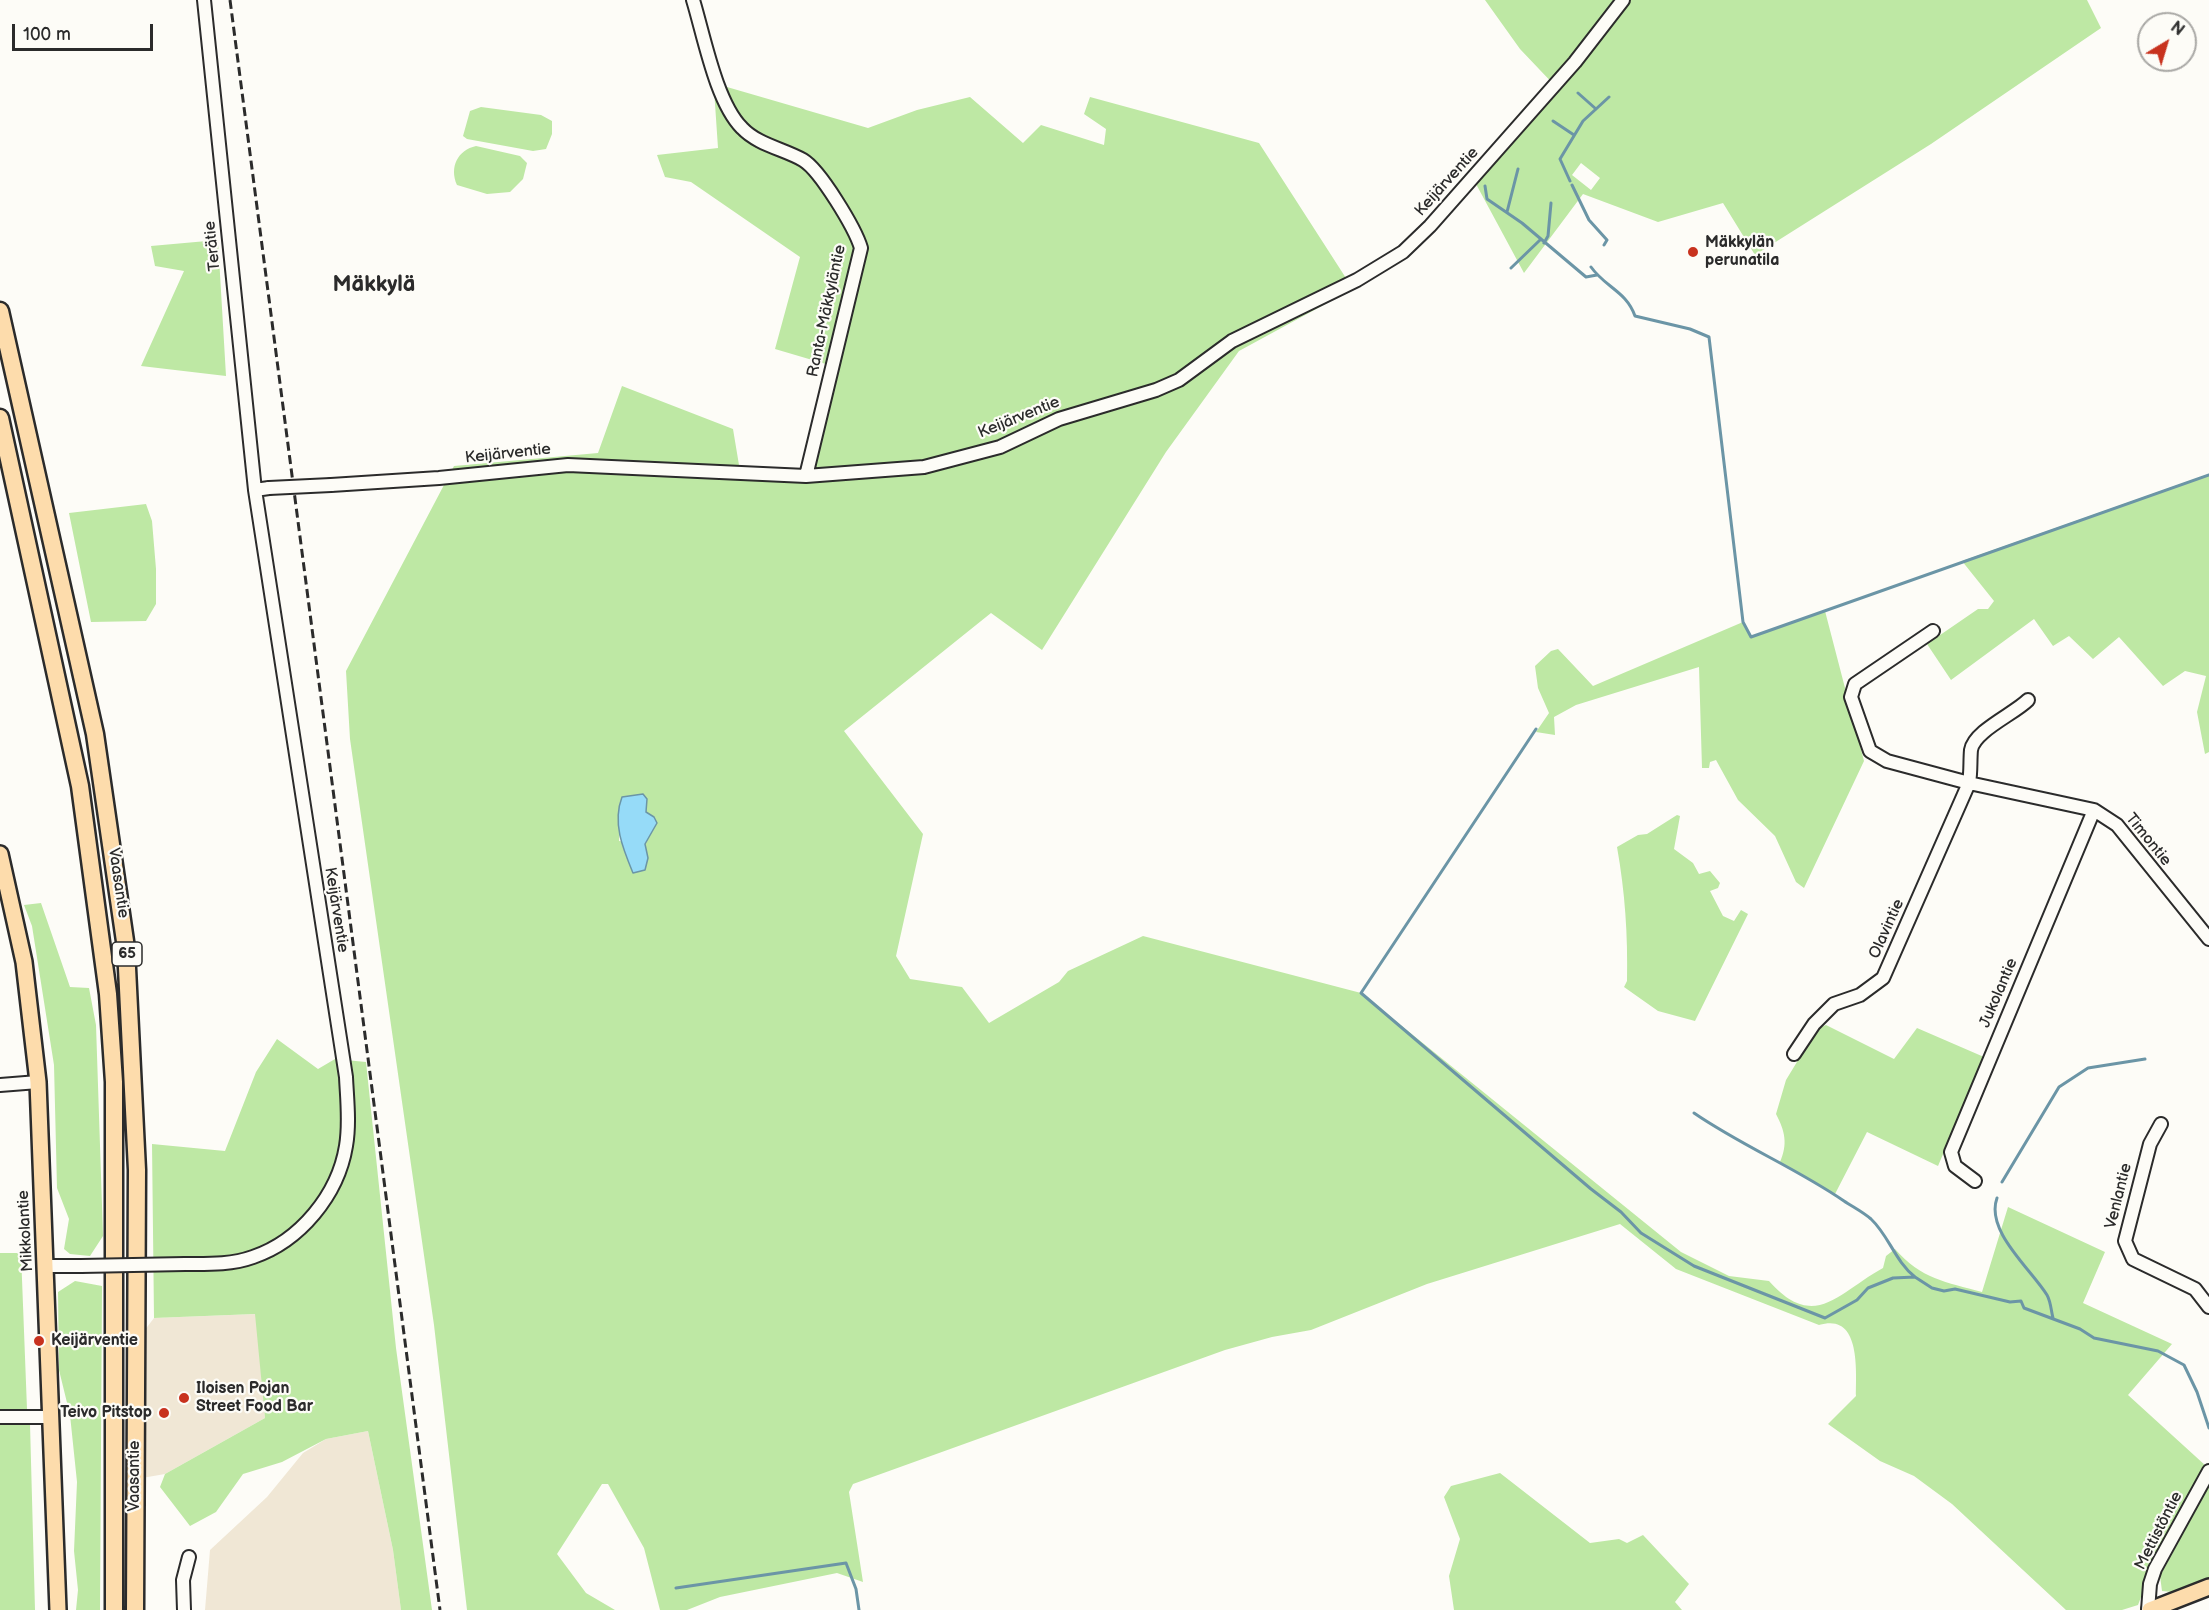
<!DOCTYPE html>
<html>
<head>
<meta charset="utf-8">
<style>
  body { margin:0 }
  #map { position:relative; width:2209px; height:1610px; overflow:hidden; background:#fdfcf7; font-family:"Balsamiq Sans",sans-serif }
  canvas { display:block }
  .north { position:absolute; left:2137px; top:12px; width:60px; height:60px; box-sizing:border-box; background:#fdfcf7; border:2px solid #a9a8a5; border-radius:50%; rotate:38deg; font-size:16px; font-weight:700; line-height:24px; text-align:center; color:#2b2b2b }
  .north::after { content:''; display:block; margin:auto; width:21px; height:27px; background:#c8321e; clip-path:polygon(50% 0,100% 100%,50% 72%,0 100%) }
  .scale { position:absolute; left:12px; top:24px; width:141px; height:27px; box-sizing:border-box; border:3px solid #2b2b2b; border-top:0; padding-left:8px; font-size:18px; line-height:21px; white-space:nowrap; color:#2b2b2b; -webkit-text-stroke:4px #fdfcf7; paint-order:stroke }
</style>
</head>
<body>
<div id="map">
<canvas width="2209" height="1610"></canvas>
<div class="north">N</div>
<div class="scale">100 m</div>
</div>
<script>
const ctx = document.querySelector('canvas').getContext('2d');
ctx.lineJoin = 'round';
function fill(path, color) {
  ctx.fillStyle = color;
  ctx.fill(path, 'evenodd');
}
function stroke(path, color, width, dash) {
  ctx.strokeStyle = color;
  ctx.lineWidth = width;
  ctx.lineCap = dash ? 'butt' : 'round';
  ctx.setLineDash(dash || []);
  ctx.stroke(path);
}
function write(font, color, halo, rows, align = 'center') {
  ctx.font = font + ' "Balsamiq Sans",sans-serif';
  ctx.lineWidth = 4.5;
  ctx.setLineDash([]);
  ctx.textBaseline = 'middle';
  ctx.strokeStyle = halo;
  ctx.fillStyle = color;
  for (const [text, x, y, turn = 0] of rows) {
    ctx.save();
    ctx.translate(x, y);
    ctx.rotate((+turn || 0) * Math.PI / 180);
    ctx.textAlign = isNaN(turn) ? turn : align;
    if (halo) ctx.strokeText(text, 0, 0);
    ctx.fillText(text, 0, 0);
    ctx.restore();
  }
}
fill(new Path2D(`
  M256,1314L265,1418L165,1474L142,1478L141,1335L154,1318Z
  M368,1431L393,1550L401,1610H205L210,1550L267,1497L303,1453L326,1439Z`), '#f0e7d5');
fill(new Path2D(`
  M1485,0H2087L2101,28L1931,144L1755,255L1723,203L1658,222L1583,194L1524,273L1476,184L1558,89L1520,49ZM1581,163L1600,178L1591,190L1572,175Z
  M727,87L868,128L917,110L970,97L1023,143L1041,125L1104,145L1106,129L1084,114L1090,97L1259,143L1353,289L1239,351L1166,452L1042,650L991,613L844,731L923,834L896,956L910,979L962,987L989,1023L1059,982L1068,971L1143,936L1361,993L1681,1252L1729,1276L1769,1281C1815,1333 1840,1291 1883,1268L1886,1256L1895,1249C1921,1279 1946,1282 1982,1292L2008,1207L2105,1252L2083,1303L2172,1344L2128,1395L2206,1466L2151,1570L2138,1605L2122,1610H2066L1952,1504L1914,1476L1880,1461L1828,1424L1856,1396C1856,1370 1861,1312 1819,1325L1676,1269L1620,1224L1427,1284L1311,1330L1272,1337L1225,1350L853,1484L849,1492L863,1582L837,1573L720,1597L687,1610H660L644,1548L608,1484H602L557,1554L586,1593L615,1610H467L434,1325L350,739L346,671L454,466L598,453L622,386L733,429L741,477L808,481L836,367L775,349L800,257L691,182L665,177L657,155L718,148L714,89ZM657,823L645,844L619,841L620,825Z
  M481,107L541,115L552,121V134L546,149L533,151L467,139L463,136L470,111Z
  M476,146L520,156L527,163L523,179L510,192L487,194L457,185C449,167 458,150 476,146Z
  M218,240L226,376L141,366L184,271L155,266L151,246Z
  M2209,474V752L2205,754L2197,712L2206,676L2185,671L2163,686L2119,637L2093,659L2069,636L2053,646L2034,619L1951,680L1927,644L1978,609H1988L1994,601L1962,561Z
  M146,504L152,521L156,569V604L146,621L91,622L69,513Z
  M1825,611L1864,761L1804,888L1796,882L1775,836L1738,800L1716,760L1710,762L1709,768H1702L1699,667L1576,705L1554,717L1555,735L1536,732L1549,713L1538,688L1535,666L1551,651L1558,649L1593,686L1743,622L1751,637Z
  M1677,815L1680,816L1674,849L1693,863L1699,874L1710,871L1720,883L1718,888L1710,891L1723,916L1734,921L1741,910L1748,914L1695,1021L1658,1011L1624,987L1627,981C1628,935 1625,892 1617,847L1638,835L1647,834Z
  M41,903L70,987L89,988L96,1025L103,1236L90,1256L70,1254L64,1249L69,1219L57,1188L54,1065L32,926L24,905Z
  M1826,1025L1894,1059L1917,1028L1984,1057L1938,1166L1867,1132L1835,1194L1780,1162C1788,1144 1785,1131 1776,1114L1786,1080L1817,1029Z
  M277,1039L318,1069L335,1059L366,1062L396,1348L432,1610H401L393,1550L368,1431L326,1439L282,1462L243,1474L216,1512L190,1526L160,1487L165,1474L265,1418L255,1314L154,1318L152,1144L225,1151L256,1072Z
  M0,1253H21L27,1409H0Z
  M75,1281L102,1286L100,1610H76L78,1590L74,1551L77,1482L70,1415L59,1370L58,1292Z
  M30,1424L35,1610H0V1425Z
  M1500,1473L1590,1543L1619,1539L1627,1543L1643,1535L1689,1584L1675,1602L1682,1610H1454L1449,1576L1460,1539L1444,1497L1451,1486Z
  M2209,1486V1579L2172,1592L2162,1591L2160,1576Z`), '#bee8a4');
const water = new Path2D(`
  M643,794L647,799L646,812L654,817L657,823L645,844L648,858L645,870L633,873C623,849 612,823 622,797Z`);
fill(water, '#96dbf8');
stroke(water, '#6b95a6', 1.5);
stroke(new Path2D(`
  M1578,93L1596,109
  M1553,121L1574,135
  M1570,181L1560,159L1583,121L1609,97
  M1572,185L1589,220L1607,240L1604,245
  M1485,186L1487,199L1522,223L1586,277L1597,275
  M1507,212L1518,169
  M1544,243L1548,236L1551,203
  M1591,267C1606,288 1626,291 1635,316L1690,329L1709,337L1743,622L1751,637L2209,475
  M1511,268L1540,240
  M1536,729L1361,993L1591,1189L1621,1212L1641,1233L1694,1266L1825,1318L1857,1300L1868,1288L1893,1278L1915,1277L1932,1288L1944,1291L1955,1289L2010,1302L2021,1301L2024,1308L2080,1329L2094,1338L2158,1351L2184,1365L2197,1392L2209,1428
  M1694,1113C1742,1146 1796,1168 1844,1201C1853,1207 1863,1212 1871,1219C1889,1236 1895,1261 1915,1277
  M2002,1182L2059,1087L2088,1068L2145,1059
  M1997,1198C1985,1231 2031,1269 2047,1295C2051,1302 2051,1311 2053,1318
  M676,1588L846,1563L856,1589L859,1610`), '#6b95a6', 3);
const minor = new Path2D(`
  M204,0L255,490
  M693,0C704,36 716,102 742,128C758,145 784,149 803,160C820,170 855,228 861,248L806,476
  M331,485L439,478L568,465L806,476L924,467L1000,447L1059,419L1156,390L1179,380L1232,341L1357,280L1403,252L1430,226L1575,62L1623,0
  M1933,631L1855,684L1851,697L1870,751L1887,761L1969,783L2094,810L2117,825L2209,939
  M1794,1054L1814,1024L1834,1004L1860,995L1883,978L1969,783C1971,772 1970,761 1971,750C1974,731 2014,714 2028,700
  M0,1085L38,1082
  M2161,1124L2150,1144L2125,1241L2133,1259L2195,1289L2209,1307
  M1975,1181L1955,1166L1951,1152L2094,810
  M185,1264C207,1264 231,1265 253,1257C300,1241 338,1195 346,1146C350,1123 347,1099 346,1077L255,490L269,488
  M46,1266H81
  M0,1417H51
  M184,1610L183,1580L189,1557
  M2148,1610L2150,1584L2155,1569L2209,1471`);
const major = new Path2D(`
  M0,854L24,962L38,1082L58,1610
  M2150,1610L2209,1587`);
const highway = new Path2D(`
  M0,311L95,734L126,948L137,1170L135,1610
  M0,418L80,786L108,994L114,1082V1610`);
stroke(minor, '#2b2b2b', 16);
stroke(major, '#2b2b2b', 20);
stroke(highway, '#2b2b2b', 21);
stroke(minor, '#fdfcf7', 12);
stroke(major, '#fddcac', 15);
stroke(highway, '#fddcac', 16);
stroke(new Path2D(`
  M230,0L440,1610`), '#2b2b2b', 3, [9, 4.5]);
const minorBridge = new Path2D(`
  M269,488L331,485
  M81,1266L185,1264`);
stroke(minorBridge, '#2b2b2b', 16, []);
stroke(minorBridge, '#fdfcf7', 12);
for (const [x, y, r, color] of [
  [1693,252,6,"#c8321e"],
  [39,1341,6,"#c8321e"],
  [184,1398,6,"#c8321e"],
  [164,1413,6,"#c8321e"]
]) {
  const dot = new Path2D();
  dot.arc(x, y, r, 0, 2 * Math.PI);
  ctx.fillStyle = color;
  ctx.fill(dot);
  stroke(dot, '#fdfcf7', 2);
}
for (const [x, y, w] of [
  [127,954,30]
]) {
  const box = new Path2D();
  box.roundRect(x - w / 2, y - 12, w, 24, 4.5);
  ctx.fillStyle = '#fdfcf7';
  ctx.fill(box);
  stroke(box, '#2b2b2b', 1.5);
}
write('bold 15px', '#2b2b2b', null, [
  ["65",127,954]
]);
write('16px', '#2b2b2b', '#fdfcf7', [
  ["Keijärventie",1447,182,-48],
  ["Terätie",213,246,-96],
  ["Ranta-Mäkkyläntie",827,311,-78],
  ["Keijärventie",1019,418,-22],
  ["Keijärventie",508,454,-6],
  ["Timontie",2148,840,51],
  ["Vaasantie",118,883,82],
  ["Keijärventie",336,910,81],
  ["Olavintie",1887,929,-66],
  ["Jukolantie",1999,993,-67],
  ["Venlantie",2119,1196,-76],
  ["Mikkolantie",26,1231,-93],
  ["Vaasantie",135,1476,-90],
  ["Mettistöntie",2159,1531,-63]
]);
write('bold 16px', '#2b2b2b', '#fdfcf7', [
  ["Mäkkylän",1705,243],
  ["perunatila",1705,261],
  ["Keijärventie",51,1341],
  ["Iloisen Pojan",196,1389],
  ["Street Food Bar",196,1407],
  ["Teivo Pitstop",152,1413,"right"]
], 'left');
write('bold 22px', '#2b2b2b', '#fdfcf7', [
  ["Mäkkylä",374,285]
]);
</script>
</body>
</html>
